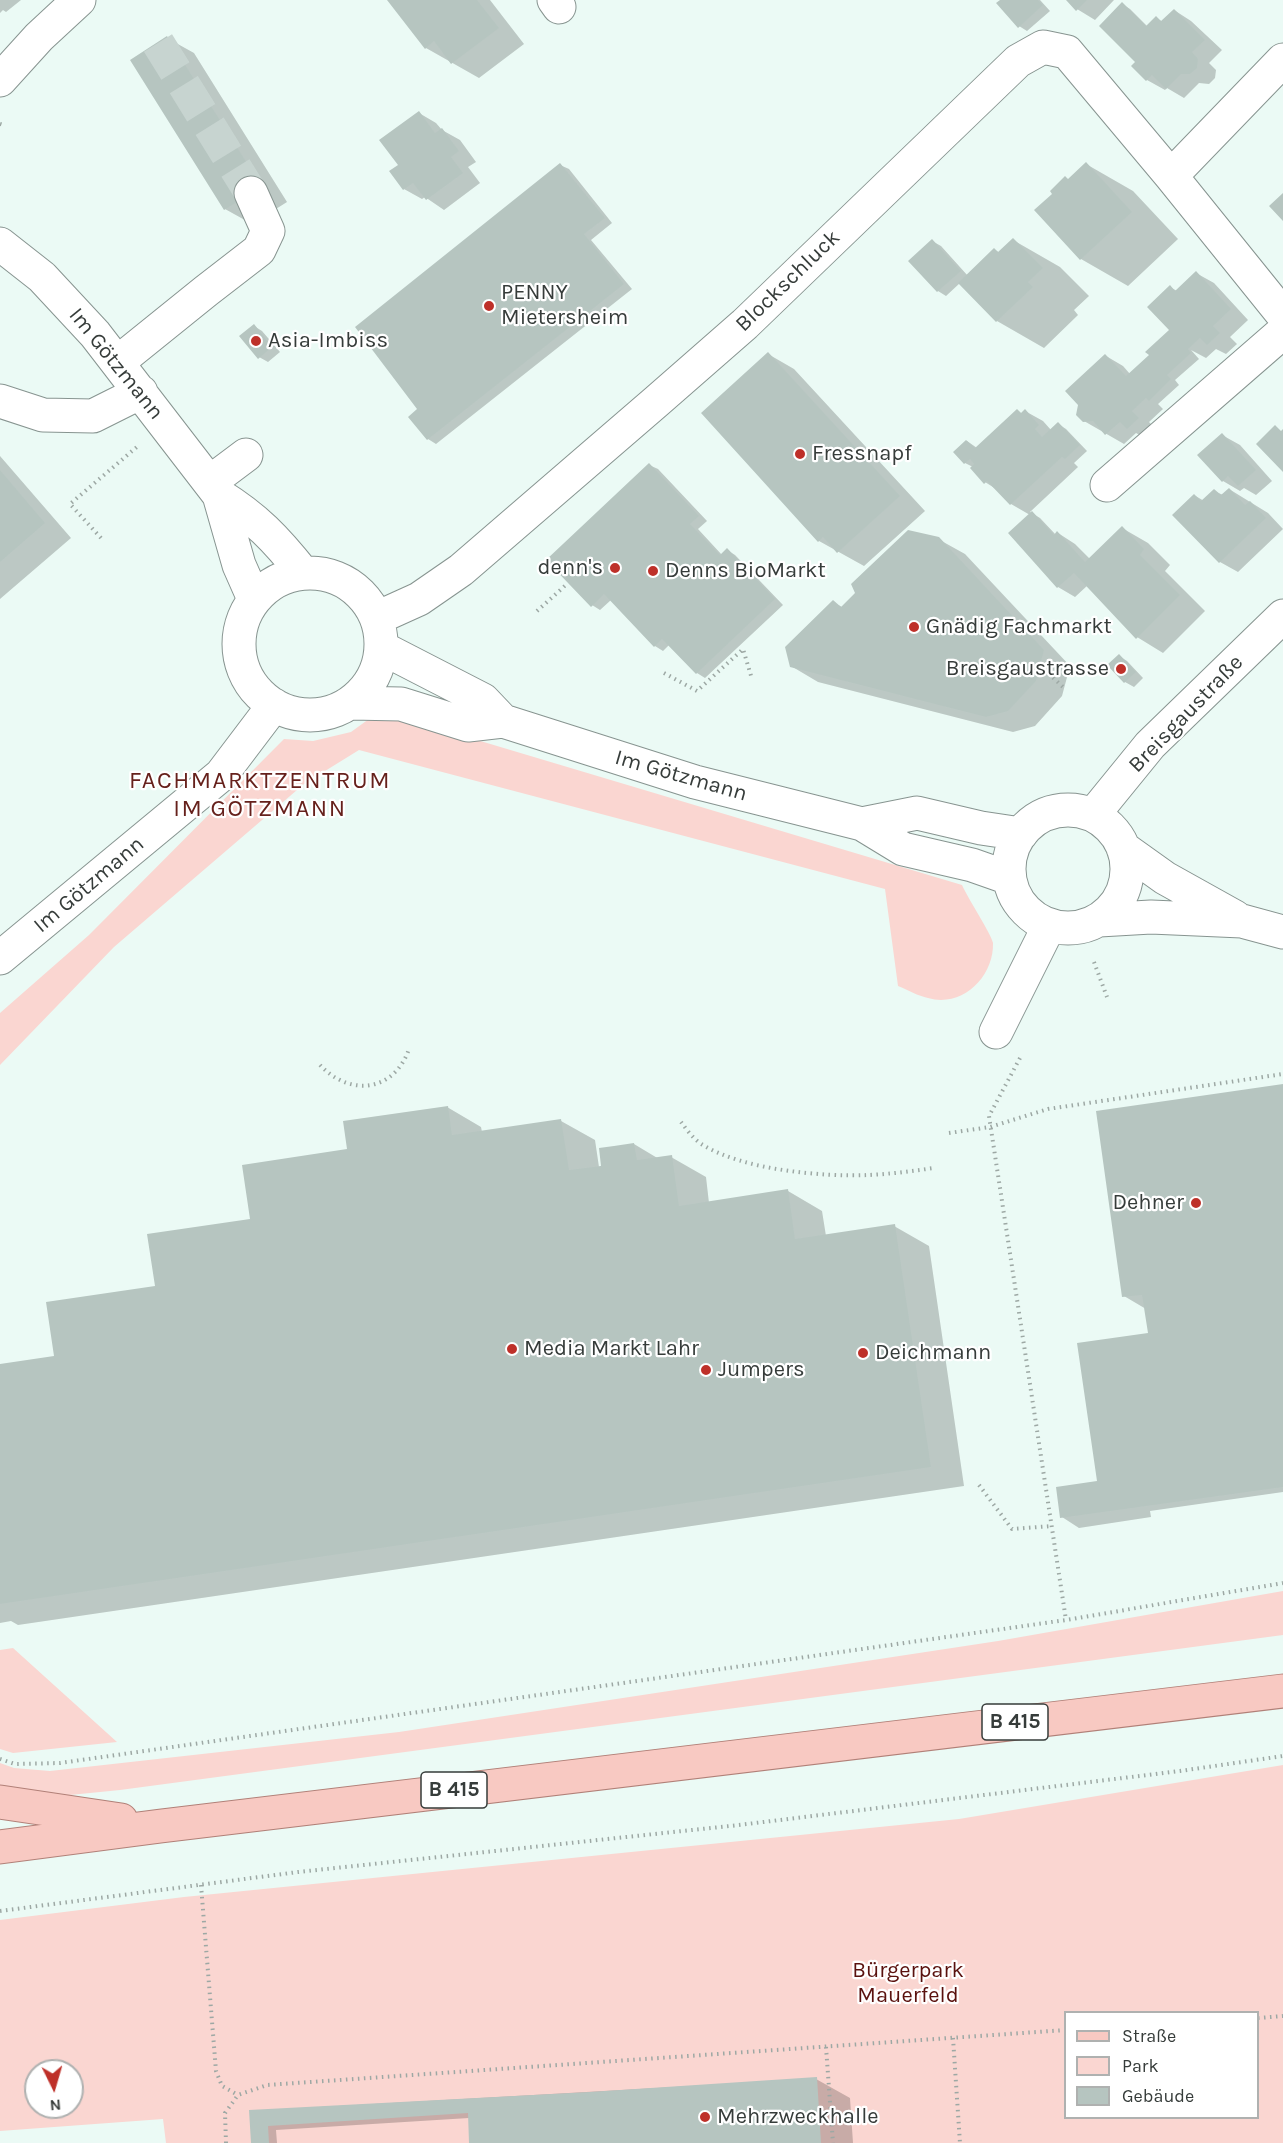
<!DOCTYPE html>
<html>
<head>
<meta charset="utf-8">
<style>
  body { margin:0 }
  #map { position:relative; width:1283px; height:2143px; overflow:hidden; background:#ebfaf5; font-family:Karla,sans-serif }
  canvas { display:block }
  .legend { position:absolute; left:1064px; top:2011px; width:195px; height:108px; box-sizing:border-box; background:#fff; border:2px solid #afb1b0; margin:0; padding:8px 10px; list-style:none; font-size:18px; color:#363c3a }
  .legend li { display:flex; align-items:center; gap:12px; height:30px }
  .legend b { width:30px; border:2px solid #afb1b0 }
  .north { position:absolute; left:24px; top:2059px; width:60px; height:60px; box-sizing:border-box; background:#fff; border:2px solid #afb1b0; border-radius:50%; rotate:175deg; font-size:16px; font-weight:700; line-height:24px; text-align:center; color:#363c3a }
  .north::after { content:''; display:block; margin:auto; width:21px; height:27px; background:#be3029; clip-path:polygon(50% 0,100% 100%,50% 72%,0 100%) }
</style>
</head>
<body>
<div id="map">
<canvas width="1283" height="2143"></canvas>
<ul class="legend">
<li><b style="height:8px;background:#f8c9c2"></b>Straße</li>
<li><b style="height:16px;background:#fad6d1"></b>Park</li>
<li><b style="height:16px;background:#b6c5c0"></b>Gebäude</li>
</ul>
<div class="north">N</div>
</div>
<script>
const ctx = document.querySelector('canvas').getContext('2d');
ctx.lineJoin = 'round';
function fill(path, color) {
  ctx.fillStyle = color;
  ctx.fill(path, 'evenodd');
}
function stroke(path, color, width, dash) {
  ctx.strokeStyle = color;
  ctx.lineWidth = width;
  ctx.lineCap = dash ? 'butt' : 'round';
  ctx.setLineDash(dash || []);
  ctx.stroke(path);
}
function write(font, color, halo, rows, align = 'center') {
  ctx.font = font + ' Karla,sans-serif';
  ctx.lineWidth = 4.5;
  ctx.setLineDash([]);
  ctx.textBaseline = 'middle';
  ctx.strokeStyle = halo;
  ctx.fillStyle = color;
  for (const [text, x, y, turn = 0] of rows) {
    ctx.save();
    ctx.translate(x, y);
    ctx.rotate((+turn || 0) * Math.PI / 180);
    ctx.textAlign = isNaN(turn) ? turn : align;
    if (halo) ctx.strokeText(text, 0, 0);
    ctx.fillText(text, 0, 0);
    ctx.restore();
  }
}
fill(new Path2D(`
  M380,711L962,885C967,897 992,935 993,943C994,977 962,1008 928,998C918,996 908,990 898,986L885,889L359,750L304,784L114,947L0,1065V1013L89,935L284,739L313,741L351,732Z
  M1283,1591V1635L120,1790L50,1797L0,1794V1763L14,1768L50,1771L399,1732L998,1641Z
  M13,1648L117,1742L13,1753L0,1749V1650Z
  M1283,1765V2143H166L163,2119L0,2131V1920L184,1897L959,1819ZM1066,2012H1258V2118H1066ZM36,2071H72V2107H36Z`), '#fad6d1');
fill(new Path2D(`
  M0,0H21L6,12L3,10L0,13Z
  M389,0H490L524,44L479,78L426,48Z
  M1002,0H1040L1050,11L1027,31L1019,26Z
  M1068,0H1114L1095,20L1077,9Z
  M1122,4L1130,9L1148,27L1156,18L1163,22L1174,10L1191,21L1222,50L1209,63L1216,70L1215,78L1209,84L1199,83L1184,98L1167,88L1165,90L1147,80L1133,66L1137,62Z
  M167,38L194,53L287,202L252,224L225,209L132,61Z
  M419,113L436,123L442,130L460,140L476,162L468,167L480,183L444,210L425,197L422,199L404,189Z
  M1086,164L1133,191L1178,239L1128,286L1081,259L1069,180Z
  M560,165L569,169L612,223L591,240L632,289L436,444L428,439L419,409Z
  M1013,240L1060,267L1089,296L1074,310L1078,315L1044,348L997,321L960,283L946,296L938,291L932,241L941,246L968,276L995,250L1000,253Z
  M1196,273L1214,283L1248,320L1230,337L1237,344L1226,354L1216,349L1206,358L1191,350L1199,359L1175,380L1179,385L1158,404L1163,409L1149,422L1156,429L1145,438L1136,433L1124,444L1084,421L1106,356L1123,366L1130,374L1151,355L1169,332L1170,287L1177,291Z
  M254,326L262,331L280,352L268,362L259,357Z
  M768,354L794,369L925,511L864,566L819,541Z
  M1017,410L1022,414L1025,411L1043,421L1051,430L1058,424L1066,429L1087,451L1074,463L1078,467L1030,512L1040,518L1056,535L1058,533L1075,544L1090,559L1122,528L1148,543L1170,565L1165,571L1205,611L1163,653L1137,637L1088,585L1075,597L1058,587L1030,515L1011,504L996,489L985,482L973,467L965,463L967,441L977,448Z
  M1222,435L1240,445L1272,481L1256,495L1244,488L1240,491L1223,481Z
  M0,456L71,538L0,599Z
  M649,465L658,469L707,521L698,529L722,555L727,550L735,555L783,605L705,678L697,673L670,644L663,651L655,646L611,600L600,610L592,605Z
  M1229,489L1268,513L1283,529L1238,572L1220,562L1174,515L1194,495L1204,501L1214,491L1223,495Z
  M938,539L965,554L1070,666L1062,696L1035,726L1013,732L818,682L791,666L833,602L842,607Z
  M1119,656L1127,661L1143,678L1134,687L1125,682L1109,665Z
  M1283,1086V1492L1150,1511L1151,1517L1079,1528L1062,1517L1101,1482L1149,1334L1146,1309L1124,1296Z
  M447,1107L481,1127L482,1132L561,1121L595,1140L599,1167L634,1144L659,1159L671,1157L706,1177L709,1203L788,1191L822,1211L826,1236L894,1226L929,1246L964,1486L18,1625L11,1621L0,1623V1366L56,1358L349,1150Z
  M816,2079L850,2098L853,2143H471L469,2118L276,2130L277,2143H253L250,2111Z`), '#0003');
fill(new Path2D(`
  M387,0H477L499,28L451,64L434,41L425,49Z
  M1000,0H1038L1043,5L1018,28L996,3Z
  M1066,0H1087L1076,11Z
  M1122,2L1146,26L1156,16L1161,21L1174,9L1205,40L1192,52L1198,59L1197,68L1190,74H1181L1166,89L1152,75L1146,81L1131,66L1135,62L1099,26Z
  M167,36L262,187L224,210L130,60Z
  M419,111L435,133L442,128L459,151L451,157L463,173L426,200L413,183L403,190L389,171L398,165L379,140Z
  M1086,162L1132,212L1080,260L1034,210L1052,194L1050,191L1065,176L1068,179Z
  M560,163L605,218L584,234L624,284L427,440L408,417L417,409L355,327Z
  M1283,193V221L1269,206Z
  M1013,238L1043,268L1028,282L1033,287L996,322L958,283L994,248L998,252Z
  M932,239L961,271L937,292L908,261Z
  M1196,271L1231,309L1213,326L1220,333L1207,345L1200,338L1188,349L1191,353L1167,375L1171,379L1149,401L1146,398L1132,411L1139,418L1127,429L1120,422L1105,435L1093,421L1083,422L1076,415L1078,405L1065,391L1105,354L1126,376L1149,355L1145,352L1169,330L1147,307L1170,285L1175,291Z
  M254,324L272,347L258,359L239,336Z
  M768,352L900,496L837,553L823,537L818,542L701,413Z
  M1017,409L1021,413L1025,409L1039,425L1035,429L1042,437L1058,422L1080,445L1065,459L1062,457L1010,505L987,481L984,484L970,468L974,464L970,459L964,464L953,452L966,440L975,448Z
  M1275,425L1281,431L1283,429V472L1256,444Z
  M1222,433L1256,470L1238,486L1228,476L1222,482L1197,455Z
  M649,463L699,516L690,524L720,555L727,548L775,599L696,674L662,639L654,647L604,594L591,607L546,560Z
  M0,470L45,523L0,562Z
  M1229,488L1245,505L1250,501L1266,518L1219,563L1172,515L1194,494L1201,501L1214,489L1221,495Z
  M1032,511L1054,535L1057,531L1085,562L1122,526L1144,549L1140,555L1180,595L1136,639L1074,573L1057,588L1008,533Z
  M908,530L939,537L1044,650L1036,681L1008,711L986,717L790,667L785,647L833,600L841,607L855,593L851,584Z
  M1119,654L1136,672L1124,683L1107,665Z
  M1283,1084V1487L1060,1518L1056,1487L1097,1481L1077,1343L1148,1333L1142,1295L1122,1297L1096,1111Z
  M448,1106L452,1135L561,1119L569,1170L601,1166L599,1148L614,1146L634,1143L637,1160L672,1155L679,1206L788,1189L795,1239L895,1224L931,1467L0,1604V1364L54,1356L46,1302L155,1286L147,1234L250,1219L242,1165L347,1149L343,1121Z
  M817,2077L821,2143H469L468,2113L268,2126L269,2143H251L249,2110L590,2092Z`), '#b6c5c0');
stroke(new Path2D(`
  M158,43L251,193`), '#c7d4d0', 33, [33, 16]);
const minor = new Path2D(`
  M554,0L559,7
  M1283,60L1171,176L1283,315
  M0,80L39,37L79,0
  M0,244L42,277L95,334L219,495C256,518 276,539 303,573
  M118,362L206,291L259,250L268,231L251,193
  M0,401L43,415L93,416L141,392
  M210,482L246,455
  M1107,485L1283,332
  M219,495L239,565L254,599
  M239 644a71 71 0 1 1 142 0a71 71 0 1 1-142 0Z
  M377,618L419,599L461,570L657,401L745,324L1018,61L1043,47L1067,52L1171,176
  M382,648L483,700L503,721
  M351,703L401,704L468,725L503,721L695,782L862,824L903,849L972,865L1009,878
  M1009 869a59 59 0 1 1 118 0a59 59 0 1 1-118 0Z
  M1093,815L1150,745L1283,616
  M862,824L917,813L981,828L1021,834
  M1123,848L1165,878L1235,917
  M1099,920L1151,917L1242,921L1283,932
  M0,958L221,775L274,705
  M996,1032L1049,926`);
const major = new Path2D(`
  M0,1802L121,1820
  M0,1847L161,1826L1283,1691`);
stroke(minor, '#879490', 35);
stroke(major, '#b18078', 35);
stroke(new Path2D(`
  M0,124L3,125
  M101,538L70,504L138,446
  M537,611L568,583
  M1040,665L1065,689
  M664,673L697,691L743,649L752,679
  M1094,962L1107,997
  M1020,1058L989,1116L1066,1620
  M320,1065C350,1097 394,1092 409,1049
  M681,1122C687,1130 694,1140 703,1145C744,1170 822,1177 869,1175C891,1174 912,1171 934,1168
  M949,1133L990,1127L1048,1109L1283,1074
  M979,1485L1012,1529L1052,1526
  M0,1759L15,1764L60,1763L1066,1620L1283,1583
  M201,1885L216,2071L222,2086L238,2095
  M0,1911L298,1872L739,1825L1180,1771L1283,1756
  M1258,2018L1283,2016
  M953,2038L960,2143
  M826,2047L833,2143
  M226,2143L225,2113L238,2095L267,2085L1066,2030`), '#9da8a4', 4, [1.5, 4.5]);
stroke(minor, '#fff', 33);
stroke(major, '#f8c9c2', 33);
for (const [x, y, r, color] of [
  [489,306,6,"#be3029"],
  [256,341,6,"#be3029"],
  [800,454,6,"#be3029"],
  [615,568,6,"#be3029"],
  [653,571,6,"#be3029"],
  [914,627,6,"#be3029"],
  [1121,669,6,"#be3029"],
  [1196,1203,6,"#be3029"],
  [512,1349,6,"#be3029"],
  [863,1353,6,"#be3029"],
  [706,1370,6,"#be3029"],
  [705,2117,6,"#be3029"]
]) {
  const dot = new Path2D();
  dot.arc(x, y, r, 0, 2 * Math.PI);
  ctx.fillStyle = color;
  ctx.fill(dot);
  stroke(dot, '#fff', 2);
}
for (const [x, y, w] of [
  [1015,1722,66],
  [454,1790,66]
]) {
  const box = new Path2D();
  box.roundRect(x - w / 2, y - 18, w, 36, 4.5);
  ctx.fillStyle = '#fff';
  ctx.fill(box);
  stroke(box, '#363c3a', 1.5);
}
write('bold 21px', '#363c3a', null, [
  ["B 415",1015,1722],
  ["B 415",454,1790]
]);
write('22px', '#363c3a', '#fff', [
  ["Blockschluck",788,281,-44],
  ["Im Götzmann",116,364,51],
  ["Breisgaustraße",1186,714,-46],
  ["Im Götzmann",681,776,16],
  ["Im Götzmann",89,885,-40]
]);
write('22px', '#363c3a', '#fff', [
  ["PENNY",501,293],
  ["Mietersheim",501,318],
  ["Asia-Imbiss",268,341],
  ["Fressnapf",812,454],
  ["denn's",603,568,"right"],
  ["Denns BioMarkt",665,571],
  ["Gnädig Fachmarkt",926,627],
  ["Breisgaustrasse",1109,669,"right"],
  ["Dehner",1184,1203,"right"],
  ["Media Markt Lahr",524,1349],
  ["Deichmann",875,1353],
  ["Jumpers",718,1370],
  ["Mehrzweckhalle",717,2117]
], 'left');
write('22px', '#5a110e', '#fff', [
  ["Bürgerpark",908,1971],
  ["Mauerfeld",908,1996]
]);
ctx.letterSpacing = '1.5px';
write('24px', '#66211c', '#fff', [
  ["FACHMARKTZENTRUM",260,781],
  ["IM GÖTZMANN",260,809]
]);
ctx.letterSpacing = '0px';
</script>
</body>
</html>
